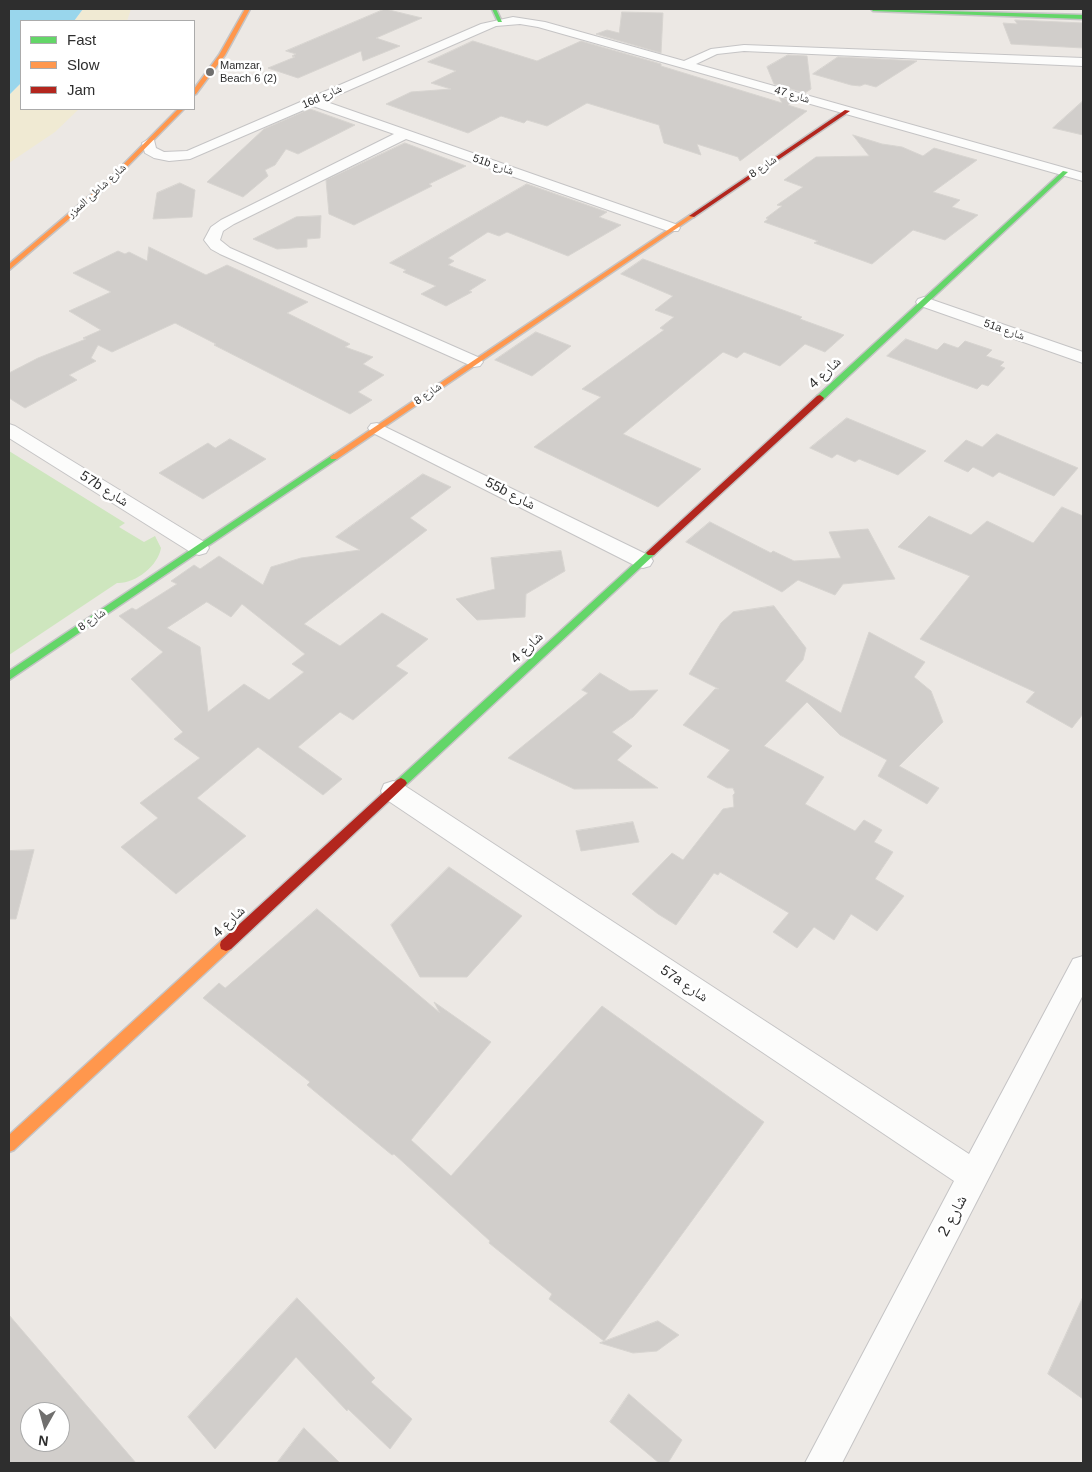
<!DOCTYPE html>
<html>
<head>
<meta charset="utf-8">
<style>
  body { margin:0 }
  #map { position:relative; width:1092px; height:1472px; overflow:hidden; background:#ece8e4; font-family:Arial,sans-serif }
  canvas { display:block }
  .frame { position:absolute; inset:0; border:10px solid #2e2e2e; pointer-events:none }
  .legend { position:absolute; left:20px; top:20px; width:175px; height:90px; box-sizing:border-box; background:#fff; border:1px solid #ababab; margin:0; padding:6px 9px; list-style:none; font-size:15px; color:#2e2e2e }
  .legend li { display:flex; align-items:center; gap:10px; height:25px }
  .legend b { width:25px; border:1px solid #ababab }
  .north { position:absolute; left:20px; top:1402px; width:50px; height:50px; box-sizing:border-box; background:#fff; border:1px solid #ababab; border-radius:50%; rotate:187deg; font-size:14px; font-weight:700; line-height:20px; text-align:center; color:#2e2e2e }
  .north::after { content:''; display:block; margin:auto; width:18px; height:22px; background:#706f6e; clip-path:polygon(50% 0,100% 100%,50% 72%,0 100%) }
</style>
</head>
<body>
<div id="map">
<canvas width="1092" height="1472"></canvas>
<div class="frame"></div>
<ul class="legend">
<li><b style="height:6px;background:#63d668"></b>Fast</li>
<li><b style="height:6px;background:#ff974d"></b>Slow</li>
<li><b style="height:6px;background:#b3261e"></b>Jam</li>
</ul>
<div class="north">N</div>
</div>
<script>
const ctx = document.querySelector('canvas').getContext('2d');
ctx.lineJoin = 'round';
function fill(path, color) {
  ctx.fillStyle = color;
  ctx.fill(path, 'evenodd');
}
function stroke(path, color, width, dash) {
  ctx.strokeStyle = color;
  ctx.lineWidth = width;
  ctx.lineCap = dash ? 'butt' : 'round';
  ctx.setLineDash(dash || []);
  ctx.stroke(path);
}
function write(font, color, halo, rows, align = 'center') {
  ctx.font = font + ' Arial,"Noto Naskh Arabic",sans-serif';
  ctx.lineWidth = 5;
  ctx.setLineDash([]);
  ctx.textBaseline = 'middle';
  ctx.strokeStyle = halo;
  ctx.fillStyle = color;
  for (const [text, x, y, turn = 0] of rows) {
    ctx.save();
    ctx.translate(x, y);
    ctx.rotate((+turn || 0) * Math.PI / 180);
    ctx.textAlign = isNaN(turn) ? turn : align;
    if (halo) ctx.strokeText(text, 0, 0);
    ctx.fillText(text, 0, 0);
    ctx.restore();
  }
}
fill(new Path2D(`
  M9,451L125,523L119,527L144,542L155,536L161,548C158,566 135,584 117,583L9,655Z`), '#cee6be');
fill(new Path2D(`
  M83,9H131L127,21H74Z
  M21,83V109H79L55,132L9,163V95Z`), '#f0ead3');
fill(new Path2D(`
  M9,9H83L74,21H21V83L9,95Z`), '#99d6ec');
const building = new Path2D(`
  M385,9L422,18L376,38L400,46L363,61L361,51L298,78L268,68L295,57L292,56L296,54L286,51Z
  M622,12L663,13L661,53L596,34L607,30L619,33Z
  M1015,20L1083,23V48L1011,44L1003,23L1017,24Z
  M473,41L537,61L581,41L661,64V66L782,103L779,97L793,101L788,105L807,111L740,161L738,157L697,144L701,155L664,143L659,125L587,103L547,126L527,120L524,123L501,116L468,133L386,104L411,92L451,89L431,83L456,71L428,62Z
  M788,55L807,56L811,89L805,93L774,84L767,67Z
  M838,57L880,59L917,61L876,87L865,84L860,86L851,85L813,74Z
  M1083,101V135L1053,128Z
  M310,109L355,125L298,154L286,149L275,165L265,170L268,176L243,197L207,182L264,129Z
  M853,135L882,144L902,147L923,156L934,148L977,160L933,192L960,200L952,207L978,215L945,240L913,230L872,264L814,243L818,241L764,222L768,219L766,218L782,206L777,205L803,187L784,180L816,157L869,156Z
  M405,143L466,166L429,184L432,186L354,225L329,214L326,180Z
  M180,183L195,190L192,217L153,219L157,193Z
  M527,184L607,212L599,217L621,225L568,256L507,232L499,236L488,232L448,258L454,261L448,265L486,280L469,291L472,292L446,306L421,294L436,286L403,272L406,270L390,263Z
  M321,216L320,238L307,239V247L277,249L253,239L296,217Z
  M149,247L206,275L227,265L308,302L287,313L350,344L345,347L373,357L363,364L384,375L358,392L372,400L350,414L214,345L216,344L175,323L112,352L98,345L91,358L96,361L69,375L77,380L25,408L9,398V373L38,358L86,339L83,338L101,330L69,311L111,292L73,273L118,251L125,254L129,252L147,261Z
  M643,259L802,317L800,319L844,335L825,352L805,344L780,366L744,352L737,358L723,352L623,434L701,469L658,507L534,447L601,397L582,389L664,330L660,328L674,317L655,310L673,296L621,274Z
  M536,332L571,346L532,376L495,360Z
  M906,339L937,350L944,343L958,348L965,341L992,350L986,356L1004,362L1000,366L1005,368L988,386L982,384L977,389L887,356Z
  M847,418L926,451L898,475L859,459L855,462L837,454L832,458L810,448Z
  M997,434L1078,468L1054,496L999,472L993,477L973,467L968,472L944,461L966,440L982,447Z
  M230,439L266,459L203,499L159,473L208,443L215,448Z
  M423,474L451,487L410,518L427,530L304,624L340,646L382,613L428,639L396,666L408,673L353,720L340,712L298,747L342,779L323,795L258,747L197,798L246,836L176,894L121,847L158,818L140,803L200,758L174,739L183,732L131,679L163,652L119,616L132,608L136,610L177,584L171,581L194,565L200,569L219,556L263,585L271,567L301,558L360,550L336,537ZM207,602L231,617L242,604L305,654L292,664L304,672L269,700L244,684L208,712L200,647L167,628Z
  M1062,507L1083,516V714L1072,728L1026,702L1035,692L920,639L970,576L898,547L929,516L971,535L987,521L1033,543Z
  M710,522L771,553L773,551L794,561L841,558L829,532L868,529L895,579L843,584L835,595L798,580L782,592L686,542Z
  M561,551L565,571L526,594L525,617L477,620L456,599L495,589L491,558Z
  M774,606L806,648L803,660L785,681L841,713L869,632L925,662L914,677L931,691L943,722L899,766L939,788L927,804L878,776L887,760L840,735L807,702L764,746L824,777L805,804L855,831L864,820L882,830L874,842L893,852L875,879L904,896L877,931L851,914L834,940L814,927L797,948L773,932L789,913L720,872L718,875L714,873L676,925L658,914L632,894L672,853L683,860L723,809L734,807L733,795L735,793L733,788H727L707,777L730,750L683,725L715,689H719L689,674L721,623L733,612Z
  M600,673L630,691L658,690L633,717L612,732L632,746L617,760L658,788L574,789L508,758L588,693L582,690Z
  M633,822L639,842L581,851L576,831Z
  M34,850L16,919H9V851Z
  M449,867L522,916L467,977H420L391,925Z
  M317,909L440,1013L434,1002L491,1042L411,1140L451,1176L602,1006L764,1122L604,1341L549,1299L552,1294L489,1243L490,1241L394,1154L392,1155L307,1085L310,1082L203,998L219,983L225,988Z
  M1083,1297V1399L1048,1374Z
  M297,1298L375,1378L371,1382L412,1419L390,1449L348,1409L347,1411L296,1357L215,1449L188,1417Z
  M9,1315L136,1463H9ZM30,1412H60V1442H30Z
  M658,1321L679,1335L657,1351L633,1353L600,1343Z
  M629,1394L682,1440L668,1463H659L610,1422Z
  M304,1428L340,1463H277Z`);
fill(building, '#d1cecb');
stroke(building, '#d7d4d0', 1);
const street = new Path2D(`
  M513,17L545,22L684,61L711,49L744,45L1083,58V66L744,51L717,54L696,64L1083,173V181L538,27L520,24L496,26L324,101L678,225L680,228L678,231H668L406,139L234,224L223,231L220,240L230,248L480,358L483,362L480,366L474,367L220,254L211,249L204,240L211,227L221,220L394,134L313,106L190,159L169,161L154,158L145,153L142,143L149,139L154,140L156,148L164,152L187,151L481,24Z
  M924,297L1083,352V363L918,305L916,302L918,299Z
  M377,423L650,556L653,561L650,566L643,568L636,566L371,432L368,428L371,424Z
  M9,424L15,426L206,543L209,548L206,553L199,555L192,553L9,438Z
  M393,781L402,784L969,1154L1073,959L1083,956V995L842,1463H805L954,1181L384,798L381,791L384,784Z`);
const fast = new Path2D(`
  M492,9H496L502,22H498Z
  M871,9L1083,15V19L873,11Z
  M1063,171L1068,172L823,400H817V396Z
  M334,454L338,457L337,459L9,680V671Z
  M651,550L656,553L654,555L405,786H397L395,783L397,780L648,551Z`);
const slow = new Path2D(`
  M245,9H250L225,55L196,94L194,95V89L219,55Z
  M178,109H184L110,184L9,270V264L106,182Z
  M690,215L695,216L337,459H331L330,457Z
  M226,939L231,941L232,945L231,949L14,1150L9,1152V1135L221,941Z`);
const jam = new Path2D(`
  M845,110L850,111L694,217L689,216Z
  M820,395L824,398L823,400L654,555H648L646,553L648,551L817,396Z
  M401,778L405,780L407,783L405,786L231,949L226,951L221,949L220,945L221,941L397,780Z`);
stroke(street, '#c5c4c5', 2);
stroke(fast, '#c5c4c5', 3);
stroke(slow, '#c5c4c5', 3);
stroke(jam, '#c5c4c5', 3);
fill(street, '#fcfcfb');
fill(fast, '#63d668');
fill(slow, '#ff974d');
fill(jam, '#b3261e');
for (const [x, y, r, color] of [
  [210,72,5,"#706f6e"]
]) {
  const dot = new Path2D();
  dot.arc(x, y, r, 0, 2 * Math.PI);
  ctx.fillStyle = color;
  ctx.fill(dot);
  stroke(dot, '#fff', 2);
}
write('11px', '#2e2e2e', '#fff', [
  ["Mamzar,",220,66],
  ["Beach 6 (2)",220,79]
], 'left');
write('11px', '#2e2e2e', '#fff', [
  ["شارع 47",792,95,16],
  ["16d شارع",322,97,-24],
  ["51b شارع",493,165,19],
  ["شارع 8",763,167,-34],
  ["شارع شاطئ الممزر",97,191,-42],
  ["51a شارع",1004,330,19],
  ["شارع 8",428,394,-34],
  ["شارع 8",92,620,-34]
]);
write('14px', '#2e2e2e', '#fff', [
  ["شارع 4",825,373,-43],
  ["57b شارع",104,489,32],
  ["55b شارع",510,494,27],
  ["شارع 4",527,648,-43],
  ["شارع 4",229,922,-43],
  ["57a شارع",684,984,34]
]);
write('16px', '#2e2e2e', '#fff', [
  ["شارع 2",953,1216,-62]
]);
</script>
</body>
</html>
